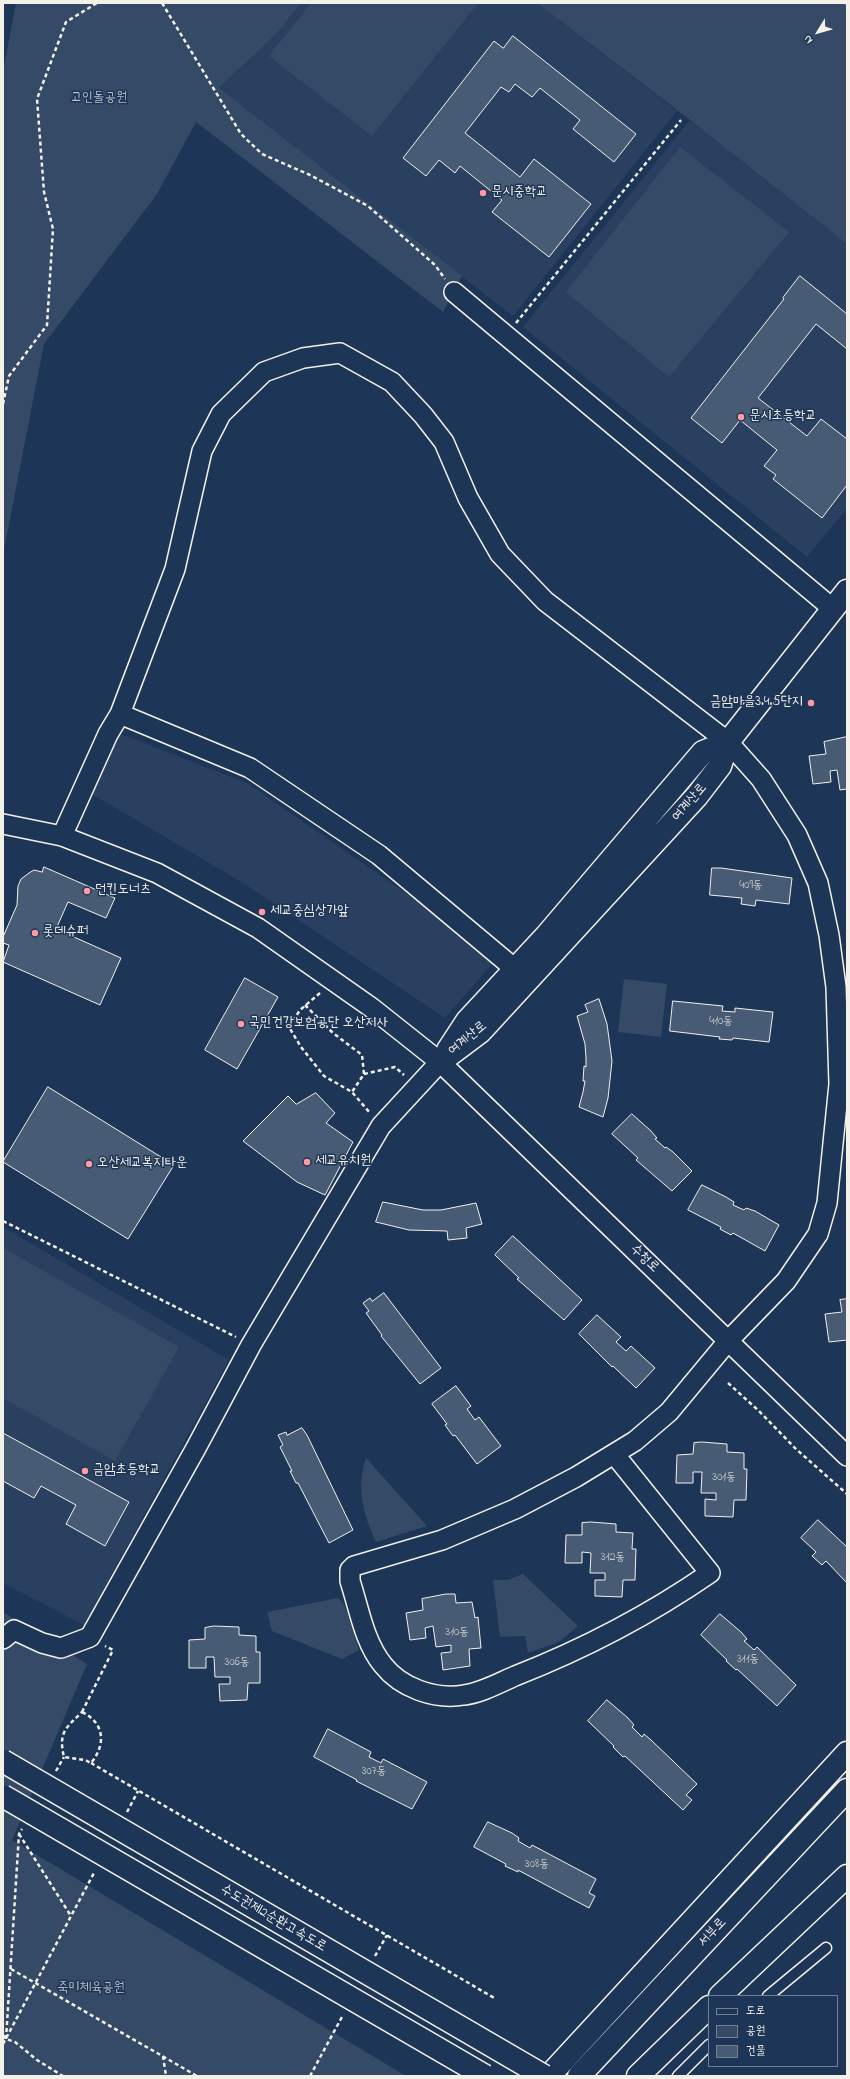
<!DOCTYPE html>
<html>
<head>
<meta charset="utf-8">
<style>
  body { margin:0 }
  #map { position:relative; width:850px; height:2079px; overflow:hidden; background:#1d3557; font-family:"Indie Flower","Poor Story",sans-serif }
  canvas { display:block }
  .frame { position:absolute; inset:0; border:4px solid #f4f1e8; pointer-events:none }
  .legend { position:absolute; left:708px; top:1995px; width:130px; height:72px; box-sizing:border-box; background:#1d3557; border:1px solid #738091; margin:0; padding:5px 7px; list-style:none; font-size:12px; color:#f4f1e8 }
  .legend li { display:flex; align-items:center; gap:8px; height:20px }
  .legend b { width:20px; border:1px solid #738091 }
  .north { position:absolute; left:798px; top:12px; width:40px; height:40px; -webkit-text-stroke:3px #1d3557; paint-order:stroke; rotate:233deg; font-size:11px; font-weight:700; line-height:16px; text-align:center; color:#f4f1e8 }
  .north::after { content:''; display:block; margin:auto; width:14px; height:18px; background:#f4f1e8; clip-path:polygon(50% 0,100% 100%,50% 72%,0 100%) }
</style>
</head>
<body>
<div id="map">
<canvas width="850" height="2079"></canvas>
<div class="frame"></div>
<ul class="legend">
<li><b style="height:5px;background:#1d3557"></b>도로</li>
<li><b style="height:11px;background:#354a67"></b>공원</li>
<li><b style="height:11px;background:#485b74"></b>건물</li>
</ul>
<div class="north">N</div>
</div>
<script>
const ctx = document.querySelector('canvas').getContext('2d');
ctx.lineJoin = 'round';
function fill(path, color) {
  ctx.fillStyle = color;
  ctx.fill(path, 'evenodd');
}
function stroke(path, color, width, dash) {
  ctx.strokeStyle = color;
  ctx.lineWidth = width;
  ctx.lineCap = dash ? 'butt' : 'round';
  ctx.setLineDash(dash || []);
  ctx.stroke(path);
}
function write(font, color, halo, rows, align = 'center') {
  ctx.font = font + ' "Indie Flower","Poor Story",sans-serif';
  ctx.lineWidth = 3;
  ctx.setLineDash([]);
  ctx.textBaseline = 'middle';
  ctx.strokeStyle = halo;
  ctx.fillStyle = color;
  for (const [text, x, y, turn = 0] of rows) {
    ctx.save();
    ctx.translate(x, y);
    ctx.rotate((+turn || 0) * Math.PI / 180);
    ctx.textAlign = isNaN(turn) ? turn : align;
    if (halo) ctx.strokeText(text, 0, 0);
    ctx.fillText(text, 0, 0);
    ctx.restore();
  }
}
fill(new Path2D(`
  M301,3H537L677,111L513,316L219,88L279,31Z
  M690,120L847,244V508L807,557L523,327Z
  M121,734L247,783L498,957L445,1018L245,884L92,794L111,740Z
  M3,1227L229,1360L84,1625L3,1583Z`), '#2a4060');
fill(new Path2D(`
  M16,3H301L279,31L219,88L462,276L443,312L196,122L157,194L44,344L3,555V71Z
  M311,3H478L372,136L269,56Z
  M537,3H847V244L690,120Z
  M680,147L789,232L669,377L566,292Z
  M624,979L667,984L661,1037L618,1032Z
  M3,1248L179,1347L115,1461L3,1398Z
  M366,1458L427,1526L376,1542C363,1514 356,1488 366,1458Z
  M523,1574L578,1626L559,1642L528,1653L525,1636L500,1637L493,1580H507Z
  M338,1598L344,1604L359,1650L342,1659L272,1631L267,1612Z
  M3,1612L87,1664L12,1840L406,2076H3Z`), '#354a67');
const building = new Path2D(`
  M513,36L636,134L614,162L573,129L580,120L540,88L532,97L515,84L509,92L501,87L465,133L520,177L534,159L591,204L549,257L492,212L502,200L460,166L455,173L439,160L426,176L403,158L494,41L503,48Z
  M800,276L847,314V349L816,324L758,398L807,436L821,419L847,439V485L822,518L773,479L776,475L764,466L777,450L740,420L722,443L691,418L784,299L783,298Z
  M847,737V789L840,790L837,770L830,771L831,782L813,784L809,756L826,754L824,742Z
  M44,867L115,898L106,918L68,902L56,929L121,958L100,1005L3,962L9,945L3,943V937L17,905L18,886L21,879L29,873L34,870L42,872Z
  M712,868H721L792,878L789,904L756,900L755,906L741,904L742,898L710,895Z
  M245,978L278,997L237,1069L205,1050Z
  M599,999L607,1024L612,1061L608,1098L603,1117L579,1107L583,1092L585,1081H583L584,1066L586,1067V1058L585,1044L577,1016L588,1012L585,1005Z
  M673,1001L723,1006L722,1011L735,1012V1008L773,1012L769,1042L733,1038L732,1040L719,1039L720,1037L670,1031Z
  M48,1087L174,1165L128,1239L3,1162Z
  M316,1093L335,1113L326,1123L353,1142L325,1195L297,1182L243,1141L288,1096L296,1104Z
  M632,1114L651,1131L657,1138L655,1139L665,1148L666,1147L673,1152L692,1171L672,1191L636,1160L638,1158L612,1134Z
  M702,1185L726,1197L734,1202L733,1205L744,1210L746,1208L755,1211L779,1225L765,1251L733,1233L731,1235L720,1229L721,1227L688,1210Z
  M383,1202L423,1210H441L476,1203L482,1224L466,1228L467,1238L448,1240L447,1231L409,1230L376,1222Z
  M513,1236L582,1300L564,1320L517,1279L519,1278L495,1255Z
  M384,1293L441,1368L420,1384L381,1336L382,1335L366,1313L369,1311L363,1303L370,1298L372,1301Z
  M847,1299V1340L829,1342L825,1314L842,1312L840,1300Z
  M597,1315L621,1337L616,1342L626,1351L631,1346L655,1368L636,1388L613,1366L612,1367L579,1334Z
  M456,1386L471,1406L467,1409L475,1420L479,1417L501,1446L477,1464L455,1435L453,1436L445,1425L447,1424L432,1404Z
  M302,1428L307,1435L353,1530L329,1543L298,1483H296L290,1471H292L280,1447L283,1445L278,1435L286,1432L287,1435Z
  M3,1433L129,1502L105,1546L66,1524L76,1505L41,1486L34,1498L3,1481Z
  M702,1442L727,1444V1452L744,1453V1469H747L746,1500H734L733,1517L705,1516V1499L716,1500V1493H701L702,1472H693V1483H676L677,1455L693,1454L694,1443Z
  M818,1520L847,1547V1583L826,1561L822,1565L812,1556L816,1552L801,1538Z
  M591,1522L616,1524V1532L633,1533L632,1549H636L635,1580H623L622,1597L595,1596V1580H605V1573H590L591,1553L582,1552V1563H565L566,1535H582V1523Z
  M446,1594H455L456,1603L472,1602L475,1618L478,1617L481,1648L469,1649L470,1666L443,1670L441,1653L451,1652V1645L436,1647L433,1626L425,1628L426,1638L410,1640L406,1613L423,1610L422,1599Z
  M720,1614L741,1632L747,1639L744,1641L754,1650L757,1647L796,1685L777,1706L737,1669L736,1670L726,1661L727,1660L701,1635Z
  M214,1626L239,1627V1635L256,1636V1652H260V1683H248L247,1700L220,1701L219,1684H230V1677H215L214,1657H206V1668H189V1640L205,1639V1628Z
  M607,1700L628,1718L634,1725L632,1727L642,1737L644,1734L651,1740L697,1784L686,1795L692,1800L683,1810L625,1756L623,1757L613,1747L614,1746L588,1721Z
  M328,1729L371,1752L369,1757L381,1763L383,1759L427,1782L412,1809L356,1781L357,1780L314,1757Z
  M488,1822L512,1833L519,1838L518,1841L530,1848L532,1845L596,1879L589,1893L595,1896L589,1908L518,1870V1872L505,1866L506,1864L474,1847Z`);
fill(building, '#485b74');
stroke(building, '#f4f1e8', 1);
const lane = new Path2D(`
  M768,1996L826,1948
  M678,2076L709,2045`);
const street = new Path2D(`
  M454,292L832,608
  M120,714L175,569L202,451L221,414L264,372L303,358L340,353L392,382L423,415L444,442L468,498L500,554L545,601L728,742L761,779L797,835L818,883L829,935L836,987L839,1084L827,1203L818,1234L786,1281L728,1341L669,1412L635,1441L576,1477L515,1509L442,1540L354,1566L350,1570V1581C359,1608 364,1642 383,1665C401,1688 435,1700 464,1695C481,1693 499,1683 515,1676C584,1649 649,1615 710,1573L615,1455
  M3,824L62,836L157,873L258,928L372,1008L440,1062L847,1456
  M62,836L108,734L120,714L250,768L379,855L515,969
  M3,1639L14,1630L42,1643L61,1648L90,1637L196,1448L251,1345L381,1126L440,1062`);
const secondary = new Path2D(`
  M448,1050L467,1021L546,936L703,752L728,742
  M440,1062L480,1032L697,796L720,766L728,742L847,591
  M720,1996L847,1876
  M549,2076L847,1753
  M579,2076L847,1790
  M638,2076L709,2007`);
stroke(lane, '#f4f1e8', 13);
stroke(street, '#f4f1e8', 22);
stroke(secondary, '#f4f1e8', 25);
stroke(new Path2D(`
  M162,3L241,134L262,154L310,175L368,206L435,265L445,279
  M846,3L847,4
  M516,323L681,120
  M3,404L9,376L47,325L53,229L44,192L37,99L66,22L97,3
  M320,993L300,1010L289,1027L301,1047L324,1076L352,1092L370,1113
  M305,1005L333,1033L362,1055L364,1074L352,1092
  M364,1074L395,1067L404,1075
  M3,1221L236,1337
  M728,1383L759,1411L796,1449L847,1494
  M82,1712C105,1723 106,1745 91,1763L85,1760L64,1757C58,1732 66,1728 82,1712Z
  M82,1712L113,1650L105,1646
  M91,1763L496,1999
  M56,1771L64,1757
  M127,1812L138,1791
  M19,1834L71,1916
  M375,1956L387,1935
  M11,1969L197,2076
  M3,2035L6,2039L15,2042L37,2060L63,2076
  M6,2039L19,1834L22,1829
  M3,2044L95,1871
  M163,2056L166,2076
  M310,2076L343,2015`), '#f4f1e8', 2.5, [4, 3]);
stroke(lane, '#1d3557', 10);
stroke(street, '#1d3557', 19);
stroke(secondary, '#1d3557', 22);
const highwayBridge = new Path2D(`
  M3,1761L544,2076
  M3,1796L485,2076`);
stroke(highwayBridge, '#f4f1e8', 25, []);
stroke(highwayBridge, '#1d3557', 22);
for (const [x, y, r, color] of [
  [483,193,4,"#ff9aa2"],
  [741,417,4,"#ff9aa2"],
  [811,703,4,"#ff9aa2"],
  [87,891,4,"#ff9aa2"],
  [262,912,4,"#ff9aa2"],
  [35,933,4,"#ff9aa2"],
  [241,1024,4,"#ff9aa2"],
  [307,1162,4,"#ff9aa2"],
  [89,1164,4,"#ff9aa2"],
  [85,1471,4,"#ff9aa2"]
]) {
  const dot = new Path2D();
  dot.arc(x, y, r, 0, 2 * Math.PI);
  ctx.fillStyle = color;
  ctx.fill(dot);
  stroke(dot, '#1d3557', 1.5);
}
write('12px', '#c9cccb', null, [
  ["409동",751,886],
  ["410동",721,1022],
  ["301동",724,1478],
  ["312동",613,1558],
  ["310동",457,1633],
  ["311동",748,1660],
  ["306동",237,1663],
  ["307동",374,1772],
  ["308동",537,1865]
]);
write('14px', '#bbbfc1', '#1d3557', [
  ["고인돌공원",99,99],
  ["죽미체육공원",91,1989]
]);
write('14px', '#f4f1e8', '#1d3557', [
  ["문시중학교",491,193],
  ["문시초등학교",749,417],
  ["금암마을3.4.5단지",803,703,"right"],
  ["던킨도너츠",95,891],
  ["세교중심상가앞",270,912],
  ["롯데슈퍼",43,933],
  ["국민건강보험공단 오산지사",249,1024],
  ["세교유치원",315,1162],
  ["오산세교복지타운",97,1164],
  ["금암초등학교",93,1471]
], 'left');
write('14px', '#f4f1e8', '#1d3557', [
  ["여계산로",690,803,-49],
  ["여계산로",468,1039,-39],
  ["수청로",644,1259,44],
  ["수도권제2순환고속도로",273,1919,30],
  ["서부로",713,1933,-47]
]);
</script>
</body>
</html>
